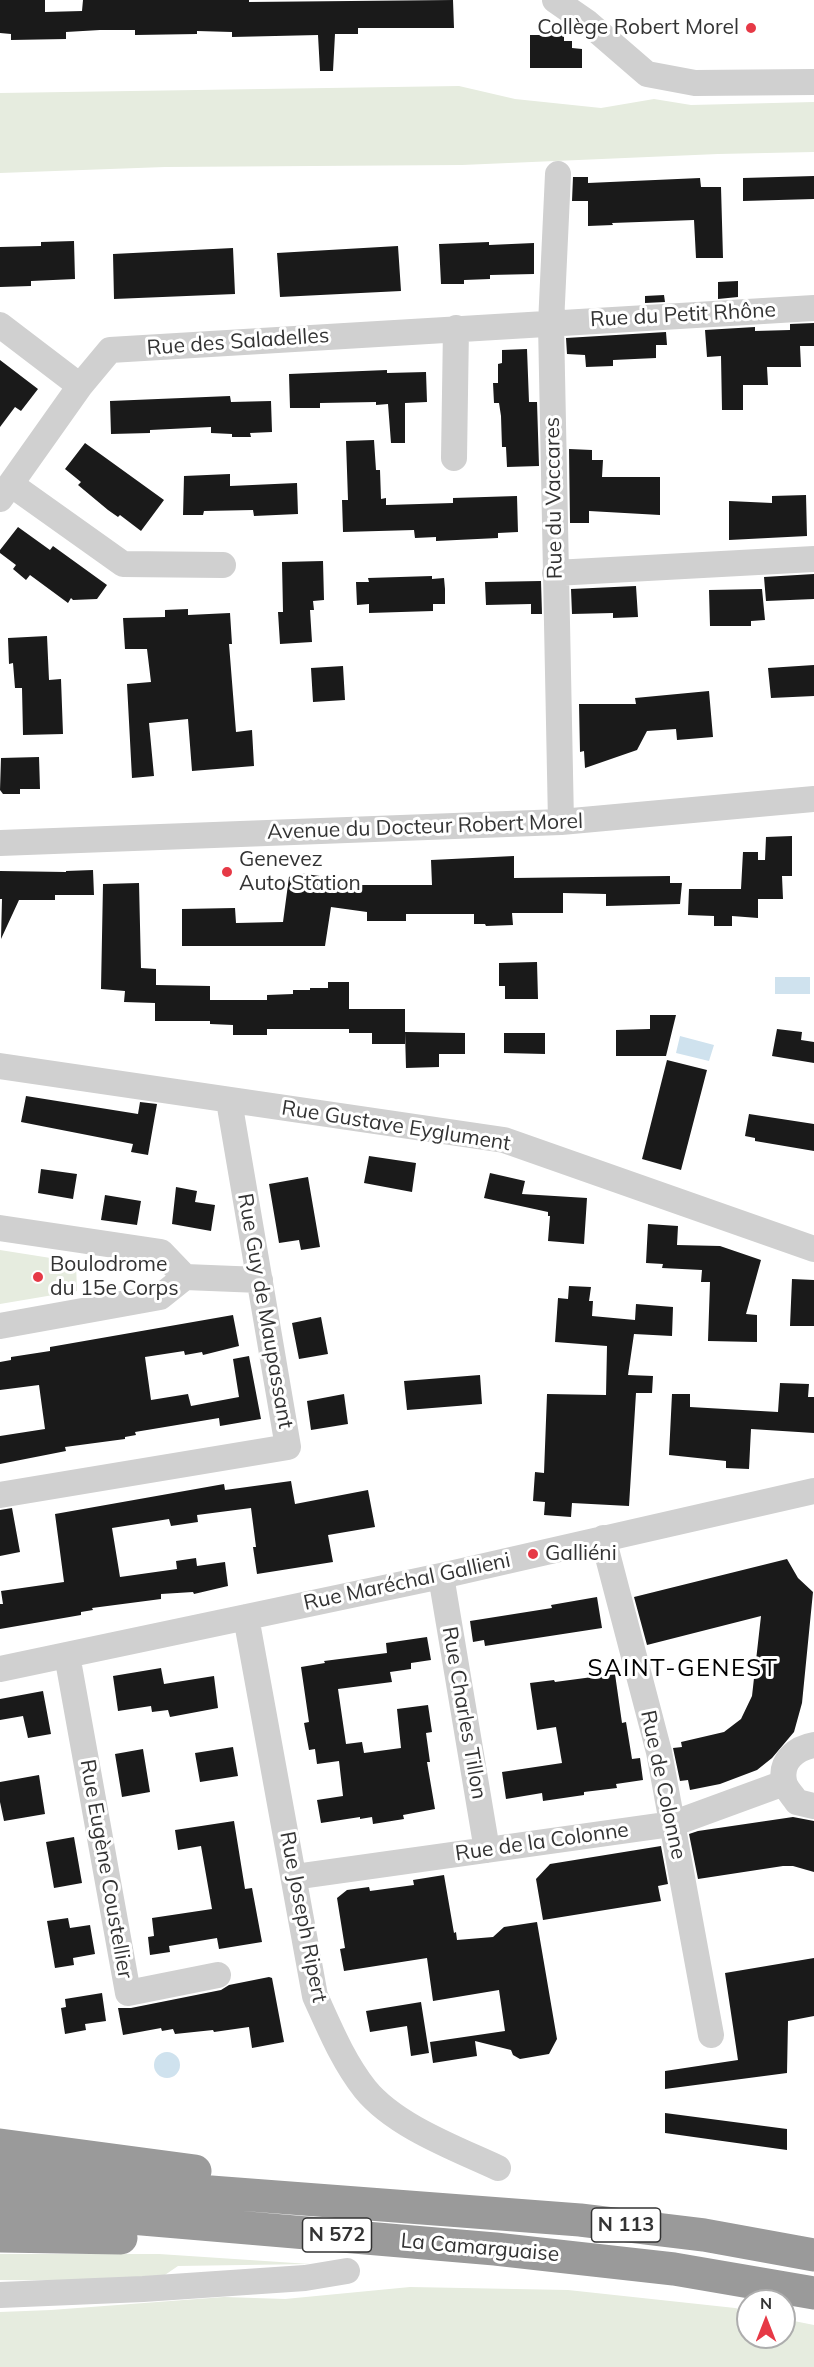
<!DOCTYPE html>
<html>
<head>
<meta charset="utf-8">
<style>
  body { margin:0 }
  #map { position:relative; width:814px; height:2367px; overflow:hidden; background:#fff; font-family:Mulish,sans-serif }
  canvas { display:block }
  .north { position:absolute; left:736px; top:2289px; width:60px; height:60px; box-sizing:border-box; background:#fff; border:2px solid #adadad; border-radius:50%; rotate:0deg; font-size:16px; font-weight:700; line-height:24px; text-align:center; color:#333 }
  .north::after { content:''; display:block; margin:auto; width:21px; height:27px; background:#e63946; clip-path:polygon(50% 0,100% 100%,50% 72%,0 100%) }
</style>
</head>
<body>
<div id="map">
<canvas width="814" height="2367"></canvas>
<div class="north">N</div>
</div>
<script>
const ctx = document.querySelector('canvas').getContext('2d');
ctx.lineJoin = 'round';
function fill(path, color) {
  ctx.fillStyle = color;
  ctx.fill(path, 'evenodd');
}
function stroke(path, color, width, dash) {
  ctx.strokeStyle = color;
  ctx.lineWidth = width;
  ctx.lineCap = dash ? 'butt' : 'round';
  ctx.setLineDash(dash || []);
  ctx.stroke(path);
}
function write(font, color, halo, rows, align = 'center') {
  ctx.font = font + ' Mulish,sans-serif';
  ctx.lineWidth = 6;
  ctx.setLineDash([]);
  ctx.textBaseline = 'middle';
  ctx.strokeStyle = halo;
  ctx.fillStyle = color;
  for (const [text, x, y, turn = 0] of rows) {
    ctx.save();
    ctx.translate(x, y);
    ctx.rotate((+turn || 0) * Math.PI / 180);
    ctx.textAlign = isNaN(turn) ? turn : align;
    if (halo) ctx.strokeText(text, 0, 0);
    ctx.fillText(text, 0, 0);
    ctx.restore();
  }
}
fill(new Path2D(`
  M459,86L515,99L601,108L654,99L691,105L814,102V152L718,154L462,165L165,167L0,173V93Z
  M0,1250L76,1262L77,1291L0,1304Z
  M0,2254H159L310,2264L178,2266L159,2279L127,2281L0,2280Z
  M410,2287L568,2290L735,2308L748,2311V2337H784V2319L814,2325V2367H0V2312L51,2310L224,2297L285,2299Z`), '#e6ecdf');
fill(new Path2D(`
  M775,977H810V994H775Z
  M680,1036L714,1045L709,1061L676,1053Z
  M154 2065a13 13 0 1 1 26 0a13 13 0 1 1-26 0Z`), '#cfe2ee');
fill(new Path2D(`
  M0,0H45V12L82,11L83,0H249V2L453,0L454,28H358V34H335L333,71H320L318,35L232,37V32L197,31V34L135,35V30H100L66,32V39L11,40V34L0,33Z
  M530,35H564V41H572V48L582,49V68H530Z
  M814,176V199L743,201V178Z
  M573,177H588V183L700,178L701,187H721L723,258H696L694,220L612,223L613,225L588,226V201H572Z
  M74,241L75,279L31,281V286L0,287V247L41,246V242Z
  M489,242V245L534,243V274L490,275V279L464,280V284H441L439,244Z
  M398,246L401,291L280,297L277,253Z
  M233,248L235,294L114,299L113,254Z
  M738,281V297L718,299V282Z
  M664,295L665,302L645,303V296Z
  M814,323V346H800L801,367H767L768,385H743V410H722L721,356L707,357L705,330L755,327V331L790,330V324Z
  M666,332L667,345H656V358L613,360V366L586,367L585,355L567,354L566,338Z
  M527,349L529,402H537L539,466L507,467L506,447H502L501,416L499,403H494L493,383H498V364L502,363V350Z
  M0,360L38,389L21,411L15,407L0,427Z
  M387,370V373L426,372L427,402L405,403V443H391L388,404L376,405V402L320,403V408H290L289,374Z
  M230,396L231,402L271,401L272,432L250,433L251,437H232V434L211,433V427L150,430V433L111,434L110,401Z
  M374,440L376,470H380L381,499L386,498V505L453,503V498L517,496L518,532L498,533V538L436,541V537L415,538L414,530L343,532L342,500H348L346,441Z
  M85,443L164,500L141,531L120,515L118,517L108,510L78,485L81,482L65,469Z
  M569,449L592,450V460H603L602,477H660V515L589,511V523H570Z
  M230,474V486L297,483L298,514L254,516L253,510L204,511L203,515H183L184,476Z
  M806,495L807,536L729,540V501L772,503V496Z
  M18,527L50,550L53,546L107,585L97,599L73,600L71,598L68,603L30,575L26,580L13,569L16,565L0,553V550Z
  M323,561L324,600L313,601L314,610H310L312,642L280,644L278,612H283L282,562Z
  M814,574V599L766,601L764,577Z
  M432,576V579L444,578L445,589V604H433V611L369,613V604L357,605L356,582H369L368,578Z
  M541,581L542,614H531V604L486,605L485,582Z
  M636,586L638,617L613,618V613L572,614L571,589Z
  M762,589L765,620L751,621V626H710L709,590Z
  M188,609V615L230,613L232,644H229L236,732L252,730L254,766L192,771L188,719L149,723L154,776L132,778L127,684L151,682L147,649H125L123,618L165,617V610Z
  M47,636L49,680L61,679L63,734L23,735L22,688H15L13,663L9,664L8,638Z
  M814,665V696L771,698L768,668Z
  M343,666L345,700L313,702L311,668Z
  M709,691L713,737L677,740L676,729L647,731L637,750L585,768L584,751L580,752L579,704H636L635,698Z
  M39,757L40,789H20V794H3L0,790L1,758Z
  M792,836V876H782L783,899H758V918L732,916V926H714V916L688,915L689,889H741L743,852H758V860H765L766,837Z
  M514,856V878L670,876V883H682L680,904L606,906V894L563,893V913H512L513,925L486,926L485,924H474V914H406V921H367V912L331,907L325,946H182V909L235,908L236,923L283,922L289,877L298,873L327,877V880L338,882V885H432L431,860Z
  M93,870L94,895H55V900H19L1,939L2,899H0V871L66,872V871Z
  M139,883L141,968L156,969V985L210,986V1000H267V995L293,994V990H310V988H328V982H349V1009H405V1044H372V1033H349V1029H267V1035H233V1025L210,1024V1021H155V1003L124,1002L125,991L101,989L103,884Z
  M537,962L538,999H505V986H499V963Z
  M650,1015H676L666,1056H616V1030L650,1029Z
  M777,1029L802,1032L801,1040L814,1042V1063L772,1056Z
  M405,1032L465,1033V1054H439V1067L406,1068Z
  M504,1033H545V1054L504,1053Z
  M667,1060L707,1070L681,1170L642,1159Z
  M26,1096L138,1114L140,1102L157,1104L148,1155L131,1152L133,1144L21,1122Z
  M749,1114L814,1124V1151L755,1141V1138L745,1136Z
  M369,1156L416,1163L412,1192L364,1183Z
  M41,1169L77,1174L73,1199L38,1193Z
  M490,1173L525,1181L522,1194L587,1198L584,1244L548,1241L550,1216H548V1212L484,1198Z
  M308,1177L320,1247L301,1250L299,1240L279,1243L269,1184Z
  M176,1187L197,1191L195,1202L215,1205L211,1231L172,1224Z
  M105,1195L141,1201L137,1225L101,1220Z
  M648,1224L678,1226L677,1245L720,1246L761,1260L746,1314L757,1315V1342L708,1341L710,1282H701L702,1270L662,1268L663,1264L646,1263Z
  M792,1279L814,1280V1326H790Z
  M569,1286L591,1287L589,1301H593L592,1316L635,1320L636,1304L673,1307L672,1336L634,1334L628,1375L653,1376L652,1393H636L629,1506L572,1503L571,1517L544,1515L545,1502L533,1501L535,1472L544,1473L547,1394L606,1395L607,1346L555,1342L558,1298L568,1299Z
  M233,1315L239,1346L203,1355L202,1352L185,1355L184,1351L145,1357L151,1400L188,1394L191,1406L239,1397L233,1359L249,1356L261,1419L220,1426L219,1418L135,1432L136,1435L125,1437V1439L65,1447L66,1451L0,1464V1436L45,1429L39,1385L0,1390V1362L11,1360V1357L50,1351V1347Z
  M321,1317L328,1354L299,1359L292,1323Z
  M480,1375L482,1404L407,1410L404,1381Z
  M780,1383L809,1384L808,1397H814V1433L751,1429L749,1469L726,1468V1461L669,1455L672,1394H690V1407L778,1412Z
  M344,1394L348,1424L311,1430L307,1401Z
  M291,1481L295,1504L368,1490L375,1527L328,1535L333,1562L257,1574L253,1547H256L251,1508L197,1515L198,1522L171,1526L169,1519L112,1528L120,1577L177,1569L176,1561L196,1558L197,1566L225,1562L228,1586L194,1594L193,1592L161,1594V1599L92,1608L93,1610L81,1612V1615L0,1629V1604H3L1,1591L64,1582L55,1514L224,1484L225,1490Z
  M12,1508L20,1552L0,1556V1510Z
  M787,1559L798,1578L813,1592L802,1703L794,1732L772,1758L757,1770L720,1784L690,1790L688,1780L680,1781L673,1748L682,1747L681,1742L724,1732L741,1719L752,1696L761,1616L647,1645L634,1597Z
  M597,1597L602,1628L485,1646L484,1640L473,1642L470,1621L552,1608L551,1605Z
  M427,1637L431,1660L411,1663V1669L390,1672L392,1682L338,1689L346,1744L362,1742L364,1753L401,1748L397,1709L428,1705L432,1732L426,1733L430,1762H427L435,1809L403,1815L404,1819L373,1824L372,1817L360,1819V1817L321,1823L317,1800L343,1796L339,1761L317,1764L315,1749L309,1750L304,1723L309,1722L301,1667L325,1663L324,1661L387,1653L386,1643Z
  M161,1668L164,1684L214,1676L218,1708L170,1717L168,1710L152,1712L151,1706L118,1711L113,1676Z
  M615,1674L622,1723L626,1722L632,1759L640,1758L643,1780L616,1784L617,1788L584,1792V1795L543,1801L542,1793L506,1799L502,1772L562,1763L556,1727L537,1730L530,1683L554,1680L555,1682Z
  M43,1691L51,1734L28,1738L23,1716L0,1720V1699Z
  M233,1747L238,1776L200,1782L195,1753Z
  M143,1749L150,1792L122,1797L115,1754Z
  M39,1775L45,1814L4,1821L0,1802V1782Z
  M793,1817L814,1821V1872L793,1866H783L698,1879L689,1834L698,1831Z
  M234,1821L245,1889L252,1888L262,1942L219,1949L217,1938L169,1946L170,1952L150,1955L148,1937L154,1936L152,1918L212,1909L201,1846L178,1850L175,1830Z
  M74,1837L82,1883L54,1888L46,1842Z
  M661,1846L668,1884L658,1886L661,1901L543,1920L536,1879L550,1864Z
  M444,1875L454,1933L456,1932L457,1940L493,1937L504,1927L537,1922L557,2039L549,2054L520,2059L513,2055L511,2050L475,2041L477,2056L433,2063L430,2042L505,2031L499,1990L433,2001L427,1958L344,1971L340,1949L345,1948L337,1898L347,1890L369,1887L370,1891L414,1885L413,1880Z
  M68,1918L70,1928L90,1925L95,1954L73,1958L74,1965L55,1968L47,1921Z
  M814,1958V2016L788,2021L787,2073L665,2089V2071L738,2060L725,1973Z
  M269,1977L272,1978L284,2042L252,2048L249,2027L214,2032L213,2030L175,2034L173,2029L162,2031L161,2028L123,2035L118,2008H131L221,1990L229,1985Z
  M102,1993L106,2021L85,2024L86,2030L65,2034L61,2008L66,2007L65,1999Z
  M421,2002L429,2053L411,2056L407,2026L370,2032L366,2011Z
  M665,2113L787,2129V2150L665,2133Z`), '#1a1a1a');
stroke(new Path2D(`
  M555,0L588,23L647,74L695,83L814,82
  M558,174L551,324L561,822
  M0,325L80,386
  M454,458L456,328
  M12,485L123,564L223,565
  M0,499L80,386L110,350L814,308
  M555,573L814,559
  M0,843L561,822L814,799
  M0,1066L504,1140L814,1249
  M0,1228L161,1252L185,1277
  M0,1326L160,1297L185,1277L260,1280
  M0,1495L288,1447L229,1101
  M603,1538L659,1752L711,2035
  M441,1576L487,1850
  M246,1617L315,1996C330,2029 343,2061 365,2089C395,2126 455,2148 498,2168
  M67,1655L128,1993L218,1975
  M0,1669L441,1576L814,1491
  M814,1745C796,1748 780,1761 784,1781C785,1788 793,1796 797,1802L814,1806
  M294,1877L672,1824L784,1783
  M0,2295L143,2289L305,2278L347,2271`), '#d0d0d0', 26);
stroke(new Path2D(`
  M0,2145L195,2171
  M0,2176L580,2220L704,2235L814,2255
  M0,2207L495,2249L674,2269L814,2293
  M0,2236L121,2238`), '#9a9a9a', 33);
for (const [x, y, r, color] of [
  [751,28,6,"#e63946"],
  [227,872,6,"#e63946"],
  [38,1277,6,"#e63946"],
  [533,1554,6,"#e63946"]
]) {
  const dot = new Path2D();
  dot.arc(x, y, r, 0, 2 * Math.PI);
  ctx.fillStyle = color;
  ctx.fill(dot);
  stroke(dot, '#fff', 2);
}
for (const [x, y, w] of [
  [626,2225,69],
  [337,2235,69]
]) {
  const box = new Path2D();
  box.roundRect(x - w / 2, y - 17, w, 34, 4.5);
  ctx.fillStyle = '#fff';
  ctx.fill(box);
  stroke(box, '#333', 1.5);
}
write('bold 20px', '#333', null, [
  ["N 113",626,2225],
  ["N 572",337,2235]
]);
write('21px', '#333', '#fff', [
  ["Collège Robert Morel",739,28,"right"],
  ["Genevez",239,860],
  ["Auto Station",239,884],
  ["Boulodrome",50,1265],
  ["du 15e Corps",50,1289],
  ["Galliéni",545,1554]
], 'left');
write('21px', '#333', '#fff', [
  ["Rue du Petit Rhône",683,315,-3],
  ["Rue des Saladelles",238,342,-4],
  ["Rue du Vaccares",554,498,-91],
  ["Avenue du Docteur Robert Morel",425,827,-2],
  ["Rue Gustave Eyglument",396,1126,9],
  ["Rue Guy de Maupassant",265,1311,80],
  ["Rue Maréchal Gallieni",407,1582,-12],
  ["Rue Charles Tillon",464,1713,80],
  ["Rue de Colonne",663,1785,78],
  ["Rue de la Colonne",542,1842,-8],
  ["Rue Eugène Coustellier",106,1869,80],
  ["Rue Joseph Ripert",303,1917,79],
  ["La Camarguaise",480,2248,5]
]);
ctx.letterSpacing = '1.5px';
write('24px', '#000', '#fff', [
  ["SAINT-GENEST",683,1669]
]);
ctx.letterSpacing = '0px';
</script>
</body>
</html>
